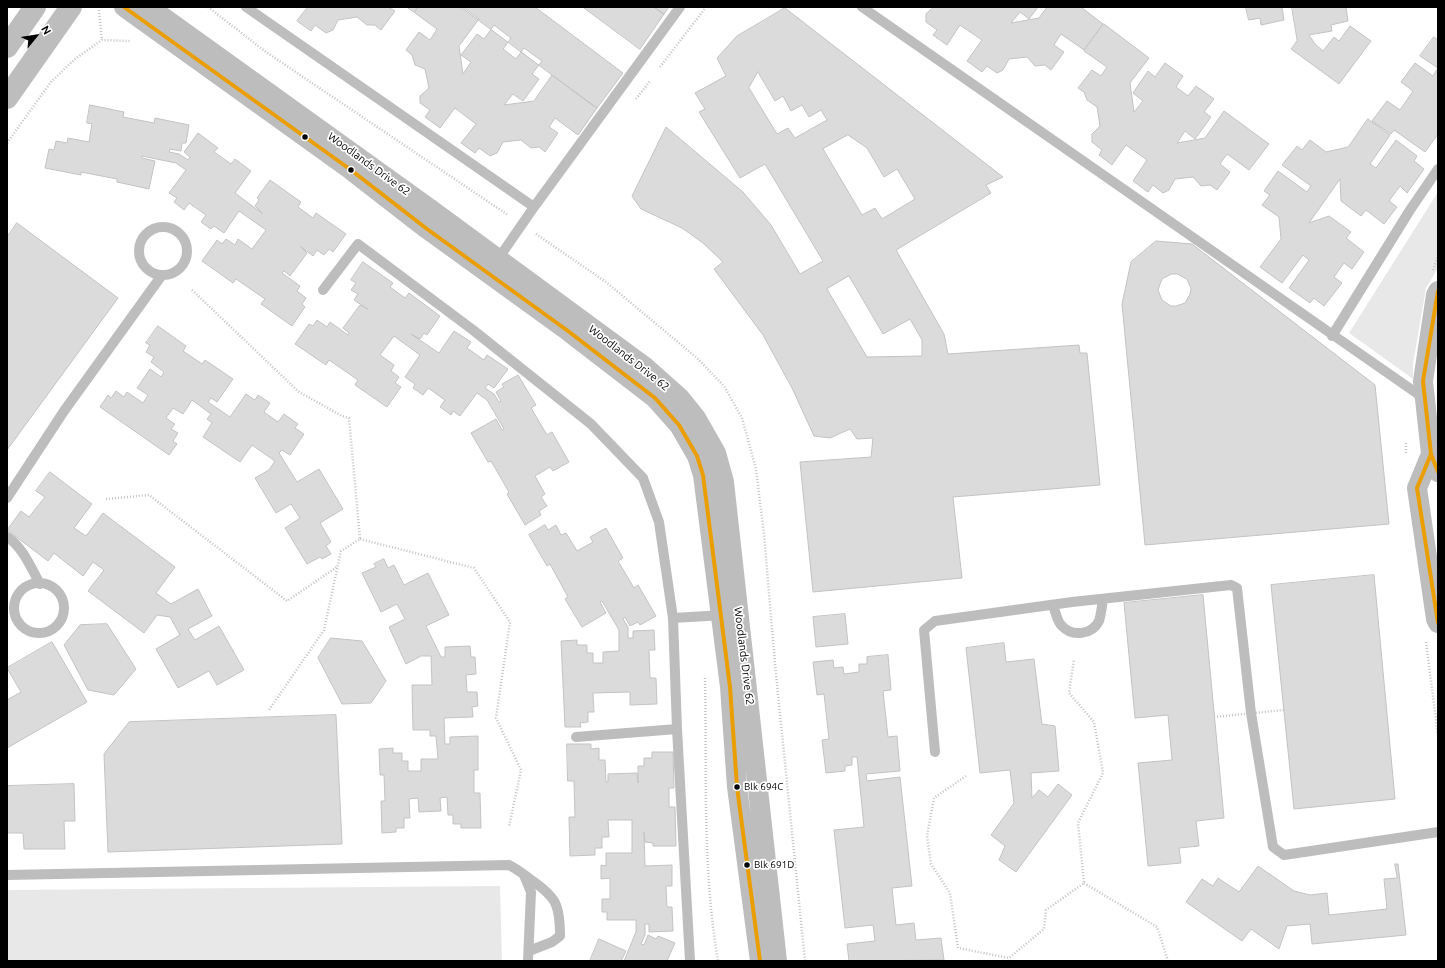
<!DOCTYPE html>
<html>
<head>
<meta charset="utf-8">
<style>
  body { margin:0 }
  #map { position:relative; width:1445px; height:968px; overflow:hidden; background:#fff; font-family:Ubuntu,sans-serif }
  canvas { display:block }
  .frame { position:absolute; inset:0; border:8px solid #000; pointer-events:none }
  .north { position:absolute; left:16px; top:16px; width:40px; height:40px; -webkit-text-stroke:3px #fff; paint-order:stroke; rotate:60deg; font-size:11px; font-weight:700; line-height:16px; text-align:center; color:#000 }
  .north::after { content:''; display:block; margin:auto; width:14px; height:18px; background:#000; clip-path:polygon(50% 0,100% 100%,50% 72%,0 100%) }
</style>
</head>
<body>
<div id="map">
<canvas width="1445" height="968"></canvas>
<div class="frame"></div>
<div class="north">N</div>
</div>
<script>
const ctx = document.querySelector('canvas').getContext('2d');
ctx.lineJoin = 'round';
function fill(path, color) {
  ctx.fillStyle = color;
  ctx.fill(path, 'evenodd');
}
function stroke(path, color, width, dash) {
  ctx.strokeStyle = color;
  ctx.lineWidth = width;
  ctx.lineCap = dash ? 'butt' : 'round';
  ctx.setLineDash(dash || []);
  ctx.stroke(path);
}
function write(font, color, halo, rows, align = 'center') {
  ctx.font = font + ' Ubuntu,sans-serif';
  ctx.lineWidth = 3.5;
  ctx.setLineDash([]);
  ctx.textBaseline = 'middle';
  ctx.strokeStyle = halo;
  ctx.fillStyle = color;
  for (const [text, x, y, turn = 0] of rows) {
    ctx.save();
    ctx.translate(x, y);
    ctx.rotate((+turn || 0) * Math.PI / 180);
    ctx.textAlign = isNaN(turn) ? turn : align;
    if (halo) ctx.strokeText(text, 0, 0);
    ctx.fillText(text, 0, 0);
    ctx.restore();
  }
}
fill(new Path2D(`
  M1438,192V268L1426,288L1413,364V379L1349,333Z
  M500,886L502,961H7V890Z`), '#e8e8e8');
const building = new Path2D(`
  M308,7H388L395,11L381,30L375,25H367L357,17L338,20L333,30L326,33L315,25L311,31L297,21Z
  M407,7H418L414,12Z
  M419,7H463L479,19L459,46L463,74L471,62L461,55L477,34L484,39L494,25L511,38L503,49L516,59L524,48L542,61L532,74L539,79L523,101L513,94L504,105L534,101L552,75L597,108L578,135L555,118L549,127L558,133L545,152L539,147L531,148L521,140L503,142L497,153L490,156L479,148L475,153L461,143L476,124L455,108L440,128L425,117L430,110L420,103V96L429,88L425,69L415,65L412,55L406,50L419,32L430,40L437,29L415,13Z
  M461,7H535L623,73L597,108Z
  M583,7H654L664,14L640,49Z
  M654,7H669L664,14Z
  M934,7H1038L1029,19L1020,12L1011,23L1039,18L1047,7H1081L1103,24L1084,50L1061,34L1054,45L1064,52L1051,70L1045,65L1035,66L1027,57L1009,59L1003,70L997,73L987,66L982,72L967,61L982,40L960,25L947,45L933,35L937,30L926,22V14Z
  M1246,7H1282L1284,20L1261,25L1260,18L1249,20Z
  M1292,7H1346L1348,21L1331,25L1332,31L1309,35L1315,44L1323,51L1334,37L1339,41L1350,26L1371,41L1339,84L1291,49L1297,41Z
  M785,8L1003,177L986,185L991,193L896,250L944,334L948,354L1079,345L1080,353H1087L1100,485L953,497L962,578L813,592L800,462L871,457L873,438L857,439L850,429L830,438L814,436L792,388L763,335L714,269L723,262L703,243L682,228L641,209L632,196L666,127L743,192L771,225L800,274L823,261L765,164L740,178L699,112L705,109L695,93L726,76L717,58L737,36ZM758,72L775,101L783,96L791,111L802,105L809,117L821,110L827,120L795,138L788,128L777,134L749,88ZM848,135L867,148L884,177L897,169L915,199L882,219L875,208L862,215L823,149ZM849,276L883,334L910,319L922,340V356L867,357L827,289Z
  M1104,24L1149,58L1130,83L1134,112L1143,101L1133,93L1148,71L1155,77L1165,63L1183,76L1176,87L1188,96L1196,86L1214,99L1204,112L1211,117L1195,139L1185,131L1177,143L1205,138L1224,111L1269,144L1249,170L1227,154L1220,164L1230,172L1217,190L1210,185L1201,186L1193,177L1175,179L1169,190L1163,193L1153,185L1148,192L1133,181L1147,160L1126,145L1112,165L1099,155L1102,150L1092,142V134L1100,126L1097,107L1087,100L1084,92L1078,88L1092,70L1101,76L1107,67L1084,51Z
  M1434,37L1438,40V134L1425,152L1394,130L1391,134L1372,121L1387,101L1400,110L1413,91L1401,82L1415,63L1433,76L1438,68L1420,56Z
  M90,105L124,112L123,117L154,123L155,118L189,125L186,143H182L181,151L170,149L169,152L179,154L188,160L190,157L184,152L198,133L218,148L214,152L231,164L235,159L251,171L235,193L263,214L255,206L259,200L257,198L270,180L301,202L298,207L313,218L316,213L346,234L333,252L329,249L324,255L317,250L313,256L300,246L307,253L290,276L284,271L282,273L300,286L297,291L306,298L302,304L305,307L292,326L261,304L265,299L236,279L233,283L202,261L217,240L222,244L226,239L235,245L238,239L252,249L266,230L239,211L224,233L214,226L211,229L201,222L206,215L189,203L184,210L174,202L177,198L169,193L186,170L176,163L142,156V158L155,161L149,189L117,182V179L81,172V175L45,168L49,149L54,150L56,141L67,143L68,138L89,142L92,124L87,123Z
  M1368,119L1390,135L1370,164L1376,168L1396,140L1417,156L1414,161L1424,169L1407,193L1400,186L1389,201L1397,207L1384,224L1366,210L1361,216L1341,201L1340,179L1309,223L1329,216L1351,232L1346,238L1364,252L1352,269L1344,263L1334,277L1342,283L1324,306L1314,298L1310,303L1289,288L1309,260L1303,255L1282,283L1260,267L1281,239L1279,217L1262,205L1270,195L1264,191L1278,171L1307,192L1311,186L1282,165L1297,146L1302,150L1310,140L1326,152L1348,147Z
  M17,223L118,298L7,450V237Z
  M1156,241L1192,244L1375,385L1389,524L1145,545L1122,304L1131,262ZM1172,274H1177L1187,279L1191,289L1190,294L1185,303L1176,306H1171L1162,300L1158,290L1162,279Z
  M363,262L393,283L390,287L405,298L409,293L440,316L427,335L424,333L420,339L411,334L439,353L454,331L471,342L467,348L484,360L487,355L508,369L494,388L488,384L485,388L494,394L499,402L501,401L496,392L504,387L502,384L518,375L536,405L531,408L547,435L552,432L569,462L553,471L550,467L535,476L545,494L541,497L547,506L539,511L541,515L525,525L507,494L509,492L491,461L488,462L471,433L496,419L502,430L504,429L487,400L477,393L460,416L453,411L451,415L440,407L445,400L428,388L423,395L413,388L415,384L405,377L420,355L394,336L380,355L394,365L391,371L399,377L395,383L401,387L387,407L355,385L358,380L329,360L326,365L295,344L309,324L313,326L317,320L327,327L330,322L348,335L349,333L343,328L360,305L368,309L354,300L358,294L351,290L356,283L351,280Z
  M158,326L186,346L183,351L202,364L205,360L233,379L217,402L211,398L208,402L230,417L246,394L255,400L258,395L270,403L264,412L278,422L284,414L298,424L295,428L304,434L290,455L282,450L279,453L297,482L319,469L343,509L320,523L331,542L326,546L331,554L322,559L320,557L307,564L285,528L300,518L291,504L276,513L255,478L269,470L275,461L252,445L240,462L203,437L212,423L207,419L211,414L192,400L183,414L173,408L166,418L175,424L171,429L178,433L173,441L177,444L169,455L100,407L108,395L111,398L116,391L124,397L127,392L143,403L148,395L137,388L150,369L161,377L164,372L151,362L154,357L146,352L150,345L146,343Z
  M50,472L92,504L74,528L86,536L103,513L175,567L156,593L171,604L198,589L212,616L188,629L195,640L219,626L244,670L217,685L209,671L178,688L156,649L180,635L170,617L157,615L144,633L88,591L104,570L93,562L83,576L54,553L48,561L7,530L21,511L29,517L45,497L36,491Z
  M545,525L548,530L556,525L561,535L566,533L577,551L593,542L590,537L606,528L623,558L618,561L634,588L638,585L656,616L640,625L638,622L630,626L625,617L623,619L628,627V638H633V631L654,630L655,650H649L650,678H656L657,704L630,705V692L593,693L594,712H588V722L580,723L581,727H565L561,641L577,640V645H587V653H593V663H603V652L619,651V630L602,601L600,602L606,613L582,627L565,599L568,597L550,564L547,566L529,535Z
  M384,559L388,568L394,565L404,585L428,573L449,615L426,626L441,657H445V647L470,646L471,657H475L476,674L466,675L467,692H477L478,706L472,707L473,717L444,718L445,744H450V737L478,736V770H474V793H480L481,828H461V824H453V815H448L447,797L440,798L441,811L419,812L418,798L409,799L410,818H404V828H396V832L382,833L381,801H385L384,775H380L379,749L393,748V753H402V761H408V771H421V759H438L436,736H430V730H413L412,685H432L431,656H421L406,664L389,627L405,619L397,604L381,612L362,573L376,567L374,564Z
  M1374,575L1395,799L1294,809L1271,585Z
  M1203,595L1224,818L1196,821L1199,846L1179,848L1181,863L1148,866L1138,763L1172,760L1168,715L1135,718L1124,603Z
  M845,614L848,644L816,647L813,617Z
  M107,624L136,669L114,695L88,690L64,645L80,625Z
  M331,638L362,641L386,681L371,703L342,704L318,658Z
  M52,642L87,702L7,748V700L21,692L7,668Z
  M1004,643L1006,662L1034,659L1042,724L1055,726L1059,771L1031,773L1032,798L1039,790L1048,797L1058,784L1072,795L1016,872L999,860L1005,846L991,835L1014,803L1010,770L980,773L966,648Z
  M888,655L891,690L883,691L888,737L897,736L900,771L866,774L867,781L900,777L912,886L892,888L896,925L914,923L916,940L941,938L944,960L849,961L847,944L875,941L873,925L845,928L834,830L864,827L857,757H852V765L845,766V771L826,773L822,740L829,739L824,694L817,695L813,662L833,660L834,668L843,667L844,674L859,672V664H867V657Z
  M336,715L342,844L108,852L104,754L129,722Z
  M567,744H591V749L599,748V760H605L606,782H608V774L637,773L638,783V766H644V758H652V752H673L674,788H669V807H675L676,846H653V843L645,842L644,832L645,866L672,865V886H666L667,907H672L673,931L649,932V924H645V935L641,944L644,945L648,935L656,939L658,936L675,943L667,961H624L636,932V920H607V912H602V899H610V878L601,879V865L606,866V853H632V820H608L609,837H602V848H595V855L570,856L569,817H575L574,781H568Z
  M74,784L75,821H64L65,849H24L23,833H7V786Z
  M1395,864H1398L1406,935L1312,944L1310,924L1287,926L1279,949L1251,929L1242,941L1186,902L1202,879L1213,886L1218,878L1239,892L1258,866L1294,891L1310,895L1327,893L1329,915L1387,909L1384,879L1397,878Z
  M599,939L626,951L621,961H590Z`);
fill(building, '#dbdbdb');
stroke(building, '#c3c3c3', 1);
stroke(new Path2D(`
  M208,7L266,52L508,215
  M99,10L102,40
  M660,67L706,7
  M636,99L650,81
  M7,143L51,82L75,59L102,40L130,41
  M536,234L606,282L697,358L724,386L742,418L756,469L764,534L775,664L805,961
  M1433,270L1438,256
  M192,290L299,392L342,416L349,418L360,539L341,551L324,630L269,710
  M1406,443V454
  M106,499L149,495L287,601L337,567
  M360,539L474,568L510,622L496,718L521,770L509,827
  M1426,642L1438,735
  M705,678C707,773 702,867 718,961
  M966,776L934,798L927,836L931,864L950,893L958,948L1009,958L1044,929L1046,910L1084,883L1078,823L1103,773L1094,722L1069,693L1074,659
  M1084,883L1157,927L1168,961`), '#c2c2c2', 2.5, [1, 2]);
stroke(new Path2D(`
  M246,7L534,207
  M862,7L1425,399
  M139 251a24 24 0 1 1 48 0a24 24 0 1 1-48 0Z
  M496,262L534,207L680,7
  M323,290L358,244L473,330L591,424L643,478L659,522L673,618L677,729L690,961
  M1332,336L1410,210L1438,169
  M7,498L64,411L162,275
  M7,537C23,547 31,568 40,584
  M14 608a25 25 0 1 1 50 0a25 25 0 1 1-50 0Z
  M1053,606C1056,612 1057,622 1062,626C1072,637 1092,635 1099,621C1101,615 1102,606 1103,599
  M673,618L724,615
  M576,737L677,729
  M935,752L924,630L935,621L1072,602L1231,585L1237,588L1251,713L1273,847L1284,855L1438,832
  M7,875L509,865C517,869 523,874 530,879C556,897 560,904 560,936L552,942L529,951
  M524,875L531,892L528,961`), '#bdbdbd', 10);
stroke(new Path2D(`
  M124,7L351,170L427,229L568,331L655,398L679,425L697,456L703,475L730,687L737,787L760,961
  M149,7L429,208L644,366L680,398L696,418L716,453L724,482L777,961
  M1438,291L1436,295L1423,381L1431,454L1438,472
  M1431,454L1417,488L1436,619L1438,623`), '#bdbdbd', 20);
stroke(new Path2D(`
  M7,47L35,7
  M7,98L71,7`), '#bdbdbd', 22);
stroke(new Path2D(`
  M1214,717L1284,710`), '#c2c2c2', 2.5, [1, 2]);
stroke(new Path2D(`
  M124,7L351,170L427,229L568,331L655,398L679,425L697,456L703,475L730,687L737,787L760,961
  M1438,291L1423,381L1431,454L1438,472
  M1431,454L1417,488L1438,623`), '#eb9e00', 4);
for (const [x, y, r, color] of [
  [305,137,3.5,"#000"],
  [351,170,3.5,"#000"],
  [737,787,3.5,"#000"],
  [747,865,3.5,"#000"]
]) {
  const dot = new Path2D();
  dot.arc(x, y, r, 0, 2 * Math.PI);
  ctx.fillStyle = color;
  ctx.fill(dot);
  stroke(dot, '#fff', 1.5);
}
write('10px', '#000', '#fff', [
  ["Blk 694C",744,787],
  ["Blk 691D",754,865]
], 'left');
write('11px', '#000', '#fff', [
  ["Woodlands Drive 62",369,164,36],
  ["Woodlands Drive 62",629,358,38],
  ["Woodlands Drive 62",744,656,83]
]);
</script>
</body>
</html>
